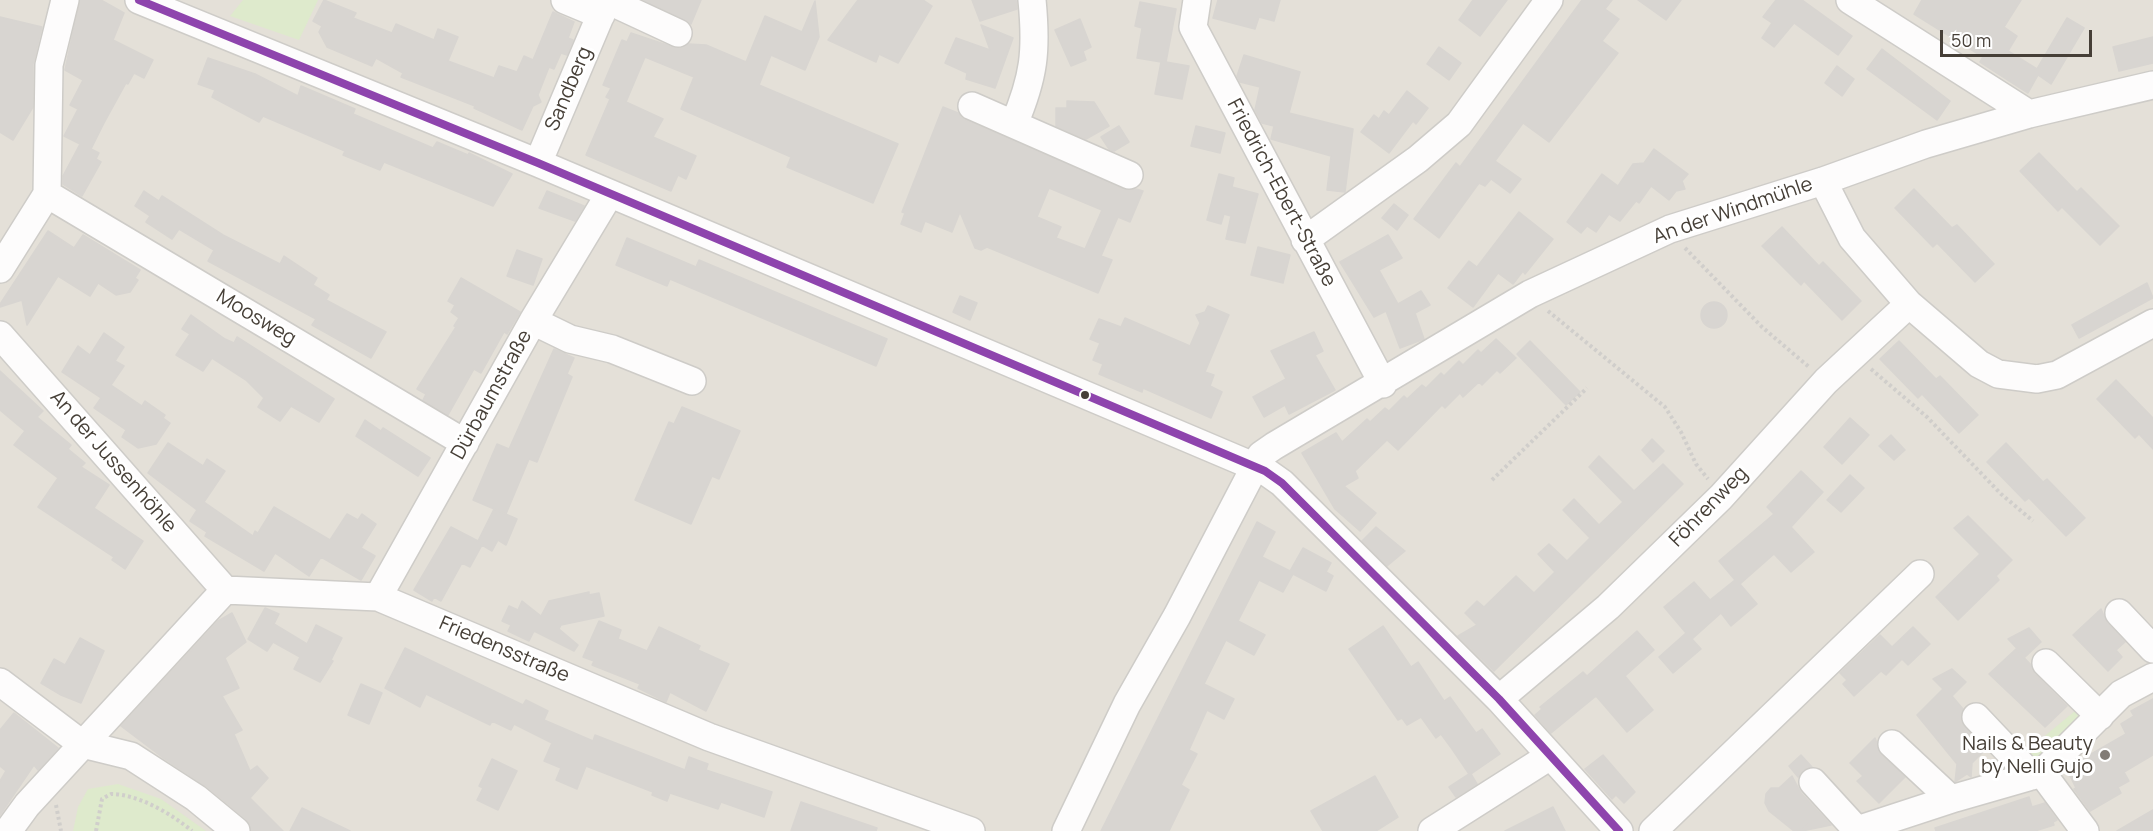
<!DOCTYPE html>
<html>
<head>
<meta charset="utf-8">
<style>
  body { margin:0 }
  #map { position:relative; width:2153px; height:831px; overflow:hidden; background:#f0eeeb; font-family:Manrope,sans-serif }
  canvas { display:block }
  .scale { position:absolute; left:1940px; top:30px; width:152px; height:27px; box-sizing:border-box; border:3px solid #463f37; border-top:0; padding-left:8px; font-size:18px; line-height:21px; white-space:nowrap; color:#463f37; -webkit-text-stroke:4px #fff; paint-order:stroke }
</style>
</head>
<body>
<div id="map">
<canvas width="2153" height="831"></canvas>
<div class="scale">50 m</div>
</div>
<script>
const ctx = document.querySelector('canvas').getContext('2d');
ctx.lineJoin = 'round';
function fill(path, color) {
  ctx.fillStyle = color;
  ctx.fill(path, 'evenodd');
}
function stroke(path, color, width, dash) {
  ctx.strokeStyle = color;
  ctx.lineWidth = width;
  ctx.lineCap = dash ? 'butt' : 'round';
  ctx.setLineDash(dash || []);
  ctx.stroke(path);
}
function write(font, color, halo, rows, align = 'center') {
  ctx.font = font + ' Manrope,sans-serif';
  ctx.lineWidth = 6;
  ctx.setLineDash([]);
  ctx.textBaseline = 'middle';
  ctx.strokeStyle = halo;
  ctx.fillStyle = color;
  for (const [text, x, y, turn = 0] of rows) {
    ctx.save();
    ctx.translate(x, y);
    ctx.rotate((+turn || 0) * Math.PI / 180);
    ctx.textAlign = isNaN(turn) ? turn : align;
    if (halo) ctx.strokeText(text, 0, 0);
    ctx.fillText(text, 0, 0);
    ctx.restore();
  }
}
fill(new Path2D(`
  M0,0H2153V831H0Z`), '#e4e0d8');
fill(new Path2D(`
  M243,0H318L299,40L230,16Z
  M2075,711L2085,719L2035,764L2024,753Z
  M118,784L161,799L206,831H73L78,807L88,789Z`), '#deeacc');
const building = new Path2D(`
  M80,0H101L124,13L113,40L153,60L144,78L134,73L128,84L126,83L104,123L91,149L99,153L96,159L101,162L82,196L63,184V176L80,144L64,136L78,109L70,105L83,80L65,70Z
  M324,0L356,13L353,18L392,33L396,24L434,40L438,29L458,37L448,61L494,78L499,66L517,72L524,56L533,60L553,12L574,22L568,38L573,40L567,55L561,53L554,69L549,67L538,95L541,102L533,106L522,130L474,108L475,106L401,77L403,73L376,58L372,66L327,47L319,32L322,26L313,21Z
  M644,0H701L691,24Z
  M858,0H923L932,6L898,63L879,54L876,62L828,40Z
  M972,0H1016L1017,9L980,21Z
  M1218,0H1280L1274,21L1259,17L1255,29L1213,18Z
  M1473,0H1507L1480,36L1459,20Z
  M1582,0H1612L1605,9L1619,19L1602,41L1618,53L1549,142L1523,123L1495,161L1521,179L1510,193L1491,179L1485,186L1479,183L1439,238L1414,219L1456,163L1460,167Z
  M1638,0H1681L1666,20Z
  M1776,0H1802L1852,36L1838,55L1794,23L1774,47L1762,38L1772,23L1763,17Z
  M1922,0H2021L2004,27L2017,36L2008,51L2037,69L2067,18L2084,28L2051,84L2038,75L2028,93L1980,62L1983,57L1914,14Z
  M815,1L819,37L805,70L771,55L759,85L898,144L873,203L787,167L791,157L681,109L694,77L645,57L626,102L663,119L653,137L696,156L686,179L678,175L671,191L586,155L610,99L606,97L611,88L603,85L622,40L627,42L631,33L679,49L688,44L706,45L746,62L765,16L802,32Z
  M1140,2L1176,9L1166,62L1189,66L1182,99L1155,94L1161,62L1137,58L1142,28L1135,26Z
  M0,17L42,27L33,64V107L13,140L0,132Z
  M1080,19L1091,47L1083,51L1086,60L1071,66L1055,30Z
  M981,25L1013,38L995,88L966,79L967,73L945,63L956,38L990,50Z
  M2153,37V63L2119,71L2113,47Z
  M1439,47L1461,63L1449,80L1427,64Z
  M1882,49L1950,101L1937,120L1867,69Z
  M1244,55L1300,72L1289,113L1353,129L1345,192L1327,190L1331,156L1271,139L1274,126L1262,123L1255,110L1260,87L1240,82L1237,76Z
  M208,58L255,74L298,96L301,86L355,109L353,114L433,148L437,142L468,155L469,153L512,174L493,206L384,162L380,170L343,155L345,151L263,116L259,122L212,97L215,90L198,84Z
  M1837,66L1854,79L1842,96L1825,83Z
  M1407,91L1428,108L1416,124L1413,121L1389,153L1361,132L1374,115L1379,119L1384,111L1389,115Z
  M1067,101L1094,102L1109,126L1086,139L1056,126V108H1067Z
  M943,107L958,113L966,120L1123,189H1136L1143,191L1130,222L1118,217L1101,256L1112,260L1098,293L987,247L981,250L975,248L960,212L952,232L925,221L921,232L901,224L905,213L902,212ZM1049,188L1102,210L1085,249L1056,238L1061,227L1037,217Z
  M1119,126L1129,142L1114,151L1109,149L1101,137Z
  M1196,126L1225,133L1220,153L1191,146Z
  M1654,149L1688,174L1682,181L1685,189L1676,191L1669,200L1651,186L1639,203L1636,201L1620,221L1609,214L1596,232L1587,226L1581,233L1567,222L1602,174L1618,186L1633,164L1644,163Z
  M2039,153L2077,192L2081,188L2119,226L2100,245L2062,207L2058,211L2020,171Z
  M1219,174L1234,178L1232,187L1258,194L1245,243L1226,239L1231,216L1224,214L1221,224L1207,220Z
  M1914,189L1952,228L1957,225L1994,264L1975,282L1937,243L1933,247L1895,208Z
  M144,191L159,201L162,196L223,235L280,264L284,256L317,278L313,285L329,295L326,300L386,332L371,358L312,325L316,319L208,261L214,250L179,229L172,239L146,222L150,216L135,206Z
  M547,191L584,206L575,221L539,208Z
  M1394,204L1408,215L1397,230L1382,218Z
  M1519,212L1553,239L1525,274L1523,271L1513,284L1498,273L1473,307L1448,288L1469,261L1477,267Z
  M1782,227L1819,266L1823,262L1861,301L1842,320L1804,281L1801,285L1762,246Z
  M48,231L74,248L83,235L140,270L135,278L138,280L130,292L116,295L98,283L90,296L58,276L27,325L22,300L0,307V304Z
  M1388,235L1402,258L1379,270L1398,304L1421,291L1430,305L1415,313L1424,339L1400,348L1386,311L1390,309L1374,317L1340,262Z
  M627,238L696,267L699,260L887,339L876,366L670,279L667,286L616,265Z
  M1258,247L1290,255L1283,283L1251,275Z
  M517,250L542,259L533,285L507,276Z
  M461,278L520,312L507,334L504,332L481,373L474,369L448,415L423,400L426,394L417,389L456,327L454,326L459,318L451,312L455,305L448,301Z
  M2147,283L2153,298L2079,338L2072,325Z
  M960,296L977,303L970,320L953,312Z
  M1701 315a13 13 0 1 1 26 0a13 13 0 1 1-26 0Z
  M1208,306L1229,315L1205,372L1214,375L1210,386L1222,392L1211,418L1143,388L1142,392L1099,374L1103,364L1093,360L1100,343L1090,339L1099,319L1121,327L1125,318L1190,346L1200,323L1196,315L1205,312Z
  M191,315L225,339L234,343L237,337L334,399L319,422L291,406L280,421L258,407L264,398L246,380L212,358L203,371L176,355L190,334L182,329Z
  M1314,332L1323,351L1315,355L1335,390L1289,414L1285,405L1264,417L1253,397L1286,379L1271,351Z
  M104,333L124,347L115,361L124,366L111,385L142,406L145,401L165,415L163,418L170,423L156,444L138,448L122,437L126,430L94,408L101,398L62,372L78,346L90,355Z
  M1496,339L1516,358L1500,373L1497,370L1482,385L1479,382L1463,397L1460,393L1445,408L1442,405L1398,450L1387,440L1355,471L1358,478L1344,486L1376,513L1360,531L1335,509L1302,453L1336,433L1342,442L1367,419L1370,422L1385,408L1389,411L1404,396L1407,399L1422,385L1426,388L1441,373L1444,376L1459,361L1463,365L1478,350L1481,353Z
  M1530,341L1580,392L1566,405L1517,354Z
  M1899,341L1936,379L1940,376L1978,415L1959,433L1922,394L1918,398L1880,359Z
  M554,349L574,358L567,374L572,377L537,462L529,459L506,514L473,500L497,444L509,449Z
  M0,371L43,411L37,417L71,445L68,449L85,463L81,467L109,485L94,508L143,541L125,569L112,560L114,557L38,507L58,478L14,445L25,431L0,410Z
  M2116,380L2153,418V449L2139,434L2135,438L2097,399Z
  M682,407L740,431L719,479L712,476L691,524L635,500L669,422L674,424Z
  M1850,418L1869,435L1842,464L1824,447Z
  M365,420L381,431L383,428L430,458L418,476L356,436Z
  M1891,435L1905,450L1894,460L1879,446Z
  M1652,439L1664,451L1653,462L1642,450Z
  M168,443L203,466L207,459L225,471L204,502L253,536L255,531L258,533L274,507L330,540L347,514L358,520L362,514L376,524L361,548L375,556L361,580L321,557L309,576L275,553L264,571L205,536L207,532L190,521L197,510L148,473Z
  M2006,443L2043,482L2047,479L2085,518L2066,536L2029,498L2025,501L1987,462Z
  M1599,456L1634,491L1663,464L1683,484L1494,671L1458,636L1477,625L1465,613L1477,601L1484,607L1516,576L1534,593L1555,572L1538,554L1549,544L1567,561L1590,538L1563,510L1574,499L1599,525L1623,502L1589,467Z
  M1801,471L1823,492L1791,527L1814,552L1791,572L1774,554L1740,584L1757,604L1731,626L1721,613L1692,639L1701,649L1673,673L1659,657L1686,633L1664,607L1694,582L1710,600L1735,580L1719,561L1774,514L1767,507Z
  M1850,475L1864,488L1841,512L1827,500Z
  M494,509L517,519L506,545L498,540L492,551L482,545L470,567L462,563L441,601L434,597L432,601L414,590L451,527L478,541Z
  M1968,516L2012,560L1996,576L1999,580L1958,620L1936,597L1980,554L1954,528Z
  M1257,522L1275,532L1262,557L1290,571L1303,548L1331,563L1326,572L1333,576L1326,591L1293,574L1283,592L1259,580L1238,621L1265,635L1254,655L1226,640L1204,684L1234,699L1224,719L1207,710L1189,750L1197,754L1181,785L1189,790L1169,831H1101Z
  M1376,527L1405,551L1387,566L1362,541Z
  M589,592V595L599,593L604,616L561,625L559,629L578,645L574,651L534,631L529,641L508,631L511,625L502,621L509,606L518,610L522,601L541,616L549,601Z
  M265,608L279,614L274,624L307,644L316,625L342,638L331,660L333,661L320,682L294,669L300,657L273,642L267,651L248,639Z
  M2101,609L2107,623L2125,642L2116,650L2122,657L2108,671L2073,635Z
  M232,613L246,642L225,658L239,688L222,696L242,730L234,734L250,771L257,766L268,778L250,798L283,831H251L246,819L206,786L162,757L121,726L218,621Z
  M599,621L621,630L618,639L647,651L659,627L700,646L698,650L729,664L706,711L670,692L666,702L638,688L640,684L592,665L594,661L583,657Z
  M1383,626L1411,667L1418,662L1444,701L1450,697L1476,733L1482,729L1500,754L1471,774L1477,784L1456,797L1449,787L1469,774L1452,749L1441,734L1436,738L1421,717L1407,725L1402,718L1398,720L1349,649Z
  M1913,627L1930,644L1908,665L1902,659L1886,675L1881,671L1854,696L1843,684L1847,680L1840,673L1880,635L1892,647Z
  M2029,628L2041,642L2025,657L2008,639Z
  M1637,631L1654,650L1625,676L1653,710L1627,732L1596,696L1551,733L1535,715L1542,709L1540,707L1583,672L1587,676Z
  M80,638L104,651L81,703L61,695L41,683L54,659L65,665Z
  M405,648L523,705L526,700L548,711L544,720L593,741L595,735L685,770L689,757L708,764L706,770L772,792L764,817L721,802L718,809L670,793L667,801L652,795L653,792L586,766L577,789L556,780L561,768L544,761L552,743L514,724L511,730L492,721L490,725L426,694L420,707L385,688Z
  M2016,649L2031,665L2035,674L2067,706L2045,727L1989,674Z
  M1952,669L1966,682L1952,696L1963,709L1961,721L1985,750L1972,763L1971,777L1967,774L1955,782L1957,764L1917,715L1943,689L1933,679Z
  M361,684L382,693L369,724L348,715Z
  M2153,699V755L2124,772L2129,781L2118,787L2121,793L2090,811L2074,789L2076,788L2069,774L2082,767L2079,761L2126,734L2121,724L2134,716L2131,711Z
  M14,713L58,748L38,770L34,765L0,815V781L6,771L0,766V730Z
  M1875,738L1881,755L1905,777L1879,803L1857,781L1863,776L1850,763Z
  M1603,755L1635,792L1624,803L1616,795L1612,799L1585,769Z
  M1801,755L1812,767L1803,770L1798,777L1789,766Z
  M492,759L517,771L498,810L477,800L483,788L479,786Z
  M1375,776L1398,817L1376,831H1323L1311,811Z
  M1792,776L1801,793L1831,825L1802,831L1809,823L1801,831H1794L1769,811L1765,803L1766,794L1771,788H1779Z
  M2029,797L2032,807L2045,803L2057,820L2053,822L2054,825L2035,831H1936L1935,828Z
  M801,802L877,828L876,831H791Z
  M1553,807L1565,831H1505Z
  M302,808L350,831H290Z
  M2153,810V831H2117Z`);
fill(building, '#d8d5d1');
stroke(building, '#d8d5d1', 1.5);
const minor = new Path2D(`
  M139,0L538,163L1265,471L1282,483L1499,699L1619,831
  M565,0L601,15
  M607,0L678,33
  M1197,0L1193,27L1383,384
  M1850,0L2029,114
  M972,106L1129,175
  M1014,124C1034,77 1037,51 1032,0
  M538,163L607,0
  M1823,181L1852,238L1909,304L1979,364L1998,374L2037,379L2057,375L2153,323
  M47,194L465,443
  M1305,240L1418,159L1459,124L1549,0
  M0,269L47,194L49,65L65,0
  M533,321L570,339L612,349L692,381
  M0,335L225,590
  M225,590L378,597L709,737L971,831
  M378,597L533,321L609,195
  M2119,613L2153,649
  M2046,663L2100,716
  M0,682L82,744L131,756L196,798L236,831
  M1499,699L1608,607L1721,497L1826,381L1909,304
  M1976,717L2032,776
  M1892,744L1951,799
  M2042,773L2085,831
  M1813,782L1857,830L1955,798L2042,773L2121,694L2153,677
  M8,831L27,805L225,590
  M1066,831L1127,704L1177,616L1261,455L1274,446L1530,294L1670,229L1823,181L1926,144L2029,114L2153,85
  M1432,831L1550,756
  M1653,831L1920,574`);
stroke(minor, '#ceccc8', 30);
stroke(new Path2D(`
  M1685,248L1762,327L1809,367
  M1548,311L1665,407L1681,432L1696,464L1708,479
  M1871,369L1927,417L2001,494L2033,521
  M1492,480L1587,388
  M56,805L61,831
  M96,831L102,799L111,794C138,794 172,814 192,831`), '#d0cecb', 4, [3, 3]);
stroke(minor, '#fdfcfc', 27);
stroke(new Path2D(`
  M139,0L538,163L1265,471L1282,483L1499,699L1619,831`), '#8e44ad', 8);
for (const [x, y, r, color] of [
  [1085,395,5,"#463f37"],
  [2105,755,6,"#827c76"]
]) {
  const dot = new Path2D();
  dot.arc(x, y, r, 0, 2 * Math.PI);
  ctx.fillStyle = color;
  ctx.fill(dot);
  stroke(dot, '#fff', 2);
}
write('20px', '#463f37', '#fff', [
  ["Sandberg",569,89,-67],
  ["Friedrich-Ebert-Straße",1281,193,62],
  ["An der Windmühle",1733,211,-19],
  ["Moosweg",256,318,31],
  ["Dürbaumstraße",492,395,-61],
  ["An der Jussenhöhle",113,462,49],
  ["Föhrenweg",1709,507,-46],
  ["Friedensstraße",504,650,23]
]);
write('20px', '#463f37', '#fff', [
  ["Nails & Beauty",2093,744],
  ["by Nelli Gujo",2093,767]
], 'right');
</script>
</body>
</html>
